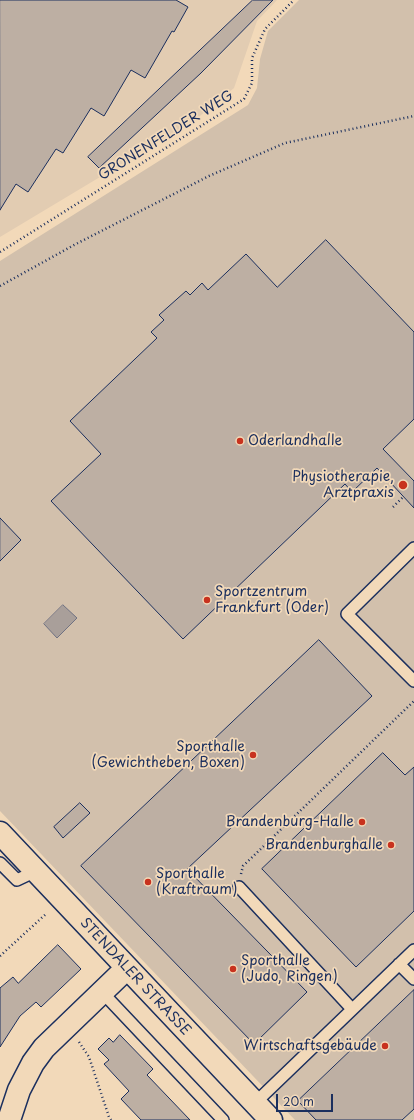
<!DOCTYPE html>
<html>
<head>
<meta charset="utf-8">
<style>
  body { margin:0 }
  #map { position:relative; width:414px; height:1120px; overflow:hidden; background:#f2d9b9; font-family:"Playpen Sans",sans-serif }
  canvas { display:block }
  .scale { position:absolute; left:276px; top:1094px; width:57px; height:18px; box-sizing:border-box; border:2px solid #1b2f5e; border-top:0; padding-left:5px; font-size:12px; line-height:14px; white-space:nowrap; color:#1b2f5e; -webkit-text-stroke:3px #f2d9b9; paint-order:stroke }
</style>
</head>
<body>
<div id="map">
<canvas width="414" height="1120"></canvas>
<div class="scale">20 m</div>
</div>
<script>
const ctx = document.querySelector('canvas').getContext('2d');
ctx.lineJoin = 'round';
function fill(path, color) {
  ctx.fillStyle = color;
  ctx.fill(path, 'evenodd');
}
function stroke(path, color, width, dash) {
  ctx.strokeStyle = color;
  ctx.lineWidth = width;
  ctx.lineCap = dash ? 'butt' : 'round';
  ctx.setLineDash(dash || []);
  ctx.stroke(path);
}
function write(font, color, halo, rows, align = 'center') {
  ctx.font = font + ' "Playpen Sans",sans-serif';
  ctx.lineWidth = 3.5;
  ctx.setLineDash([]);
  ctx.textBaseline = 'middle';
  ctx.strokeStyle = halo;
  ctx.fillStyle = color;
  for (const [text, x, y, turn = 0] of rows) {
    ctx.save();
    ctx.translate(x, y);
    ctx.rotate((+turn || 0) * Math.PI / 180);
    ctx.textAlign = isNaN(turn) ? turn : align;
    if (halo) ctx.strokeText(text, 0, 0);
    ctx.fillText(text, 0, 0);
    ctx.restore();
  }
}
fill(new Path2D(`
  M0,0H277L257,21L234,88L195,120L0,237Z`), '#e2ccb2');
fill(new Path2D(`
  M299,0H414V1120H295L0,811V261L248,105L257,88L260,59L268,31Z`), '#d2c0ac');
const water = new Path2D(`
  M63,605L77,618L57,638L44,624Z`);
fill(water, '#a99f9a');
stroke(water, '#707282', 1);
const building = new Path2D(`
  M0,0H176L188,7L174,32L172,31L145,78L131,70L104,116L91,108L63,153L56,149L28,192L16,184L0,210Z
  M253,0H273L201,73L99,168L88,157Z
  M326,240L414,332V419L383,449L414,481V508L377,468L352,492L345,484L183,639L51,501L101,454L70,421L157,338L151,332L164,320L159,315L186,291L190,295L202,283L208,290L246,254L277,287Z
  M0,518L21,540L0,561Z
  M319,640L372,696L187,869L307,992L254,1044L81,866Z
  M383,753L405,775L414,767V911L356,967L262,869Z
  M80,803L90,813L63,838L54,827Z
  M58,945L81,969L41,1007L36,1002L20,1016L0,1047V988L13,977L18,983Z
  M414,990V1109L402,1120H316L298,1101Z
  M120,1035L153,1069L147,1075L190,1120H141L121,1099L129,1091L104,1064L109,1060L98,1049L109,1038L113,1042Z`);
fill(building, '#bdafa3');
stroke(building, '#1b2f5e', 1);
const service = new Path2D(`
  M414,548L347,614L414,681
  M0,863L17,880L36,871
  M239,887L352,1009
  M399,964L414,979
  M102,992L223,1120
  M255,1103L414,950`);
const minor = new Path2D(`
  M0,833L271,1120
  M9,1120L19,1090L33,1063L44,1048L127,968`);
stroke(service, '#1b2f5e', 14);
stroke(minor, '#1b2f5e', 25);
stroke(new Path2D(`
  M0,252L244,99L252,83V58L265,29L294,0
  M0,286L74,245L209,176L285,143L414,116
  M393,507L403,497
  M241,874L243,866L414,701
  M0,956L47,913
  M79,1042L89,1057L109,1117L111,1120`), '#1b2f5e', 2.5, [1, 3]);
stroke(service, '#f2d9b9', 11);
stroke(minor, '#f2d9b9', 22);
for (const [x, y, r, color] of [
  [240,441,4,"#c8321e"],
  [403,485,5,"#c8321e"],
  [207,600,4,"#c8321e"],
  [253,755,4,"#c8321e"],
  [362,822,4,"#c8321e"],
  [391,845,4,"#c8321e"],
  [148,882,4,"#c8321e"],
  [233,969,4,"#c8321e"],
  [385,1046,4,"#c8321e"]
]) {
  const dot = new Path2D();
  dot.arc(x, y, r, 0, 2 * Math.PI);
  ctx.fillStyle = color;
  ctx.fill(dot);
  stroke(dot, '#f2d9b9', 1.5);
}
write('14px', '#1b2f5e', '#f2d9b9', [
  ["GRONENFELDER WEG",166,136,-32],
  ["STENDALER STRASSE",135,977,47]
]);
write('14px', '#1b2f5e', '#f2d9b9', [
  ["Oderlandhalle",248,441,"left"],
  ["Physiotherapie,",394,477],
  ["Arztpraxis",394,493],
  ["Sportzentrum",215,592,"left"],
  ["Frankfurt (Oder)",215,608,"left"],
  ["Sporthalle",245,747],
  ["(Gewichtheben, Boxen)",245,763],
  ["Brandenburg-Halle",354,822],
  ["Brandenburghalle",383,845],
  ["Sporthalle",156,874,"left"],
  ["(Kraftraum)",156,890,"left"],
  ["Sporthalle",241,961,"left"],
  ["(Judo, Ringen)",241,977,"left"],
  ["Wirtschaftsgebäude",377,1046]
], 'right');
</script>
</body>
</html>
